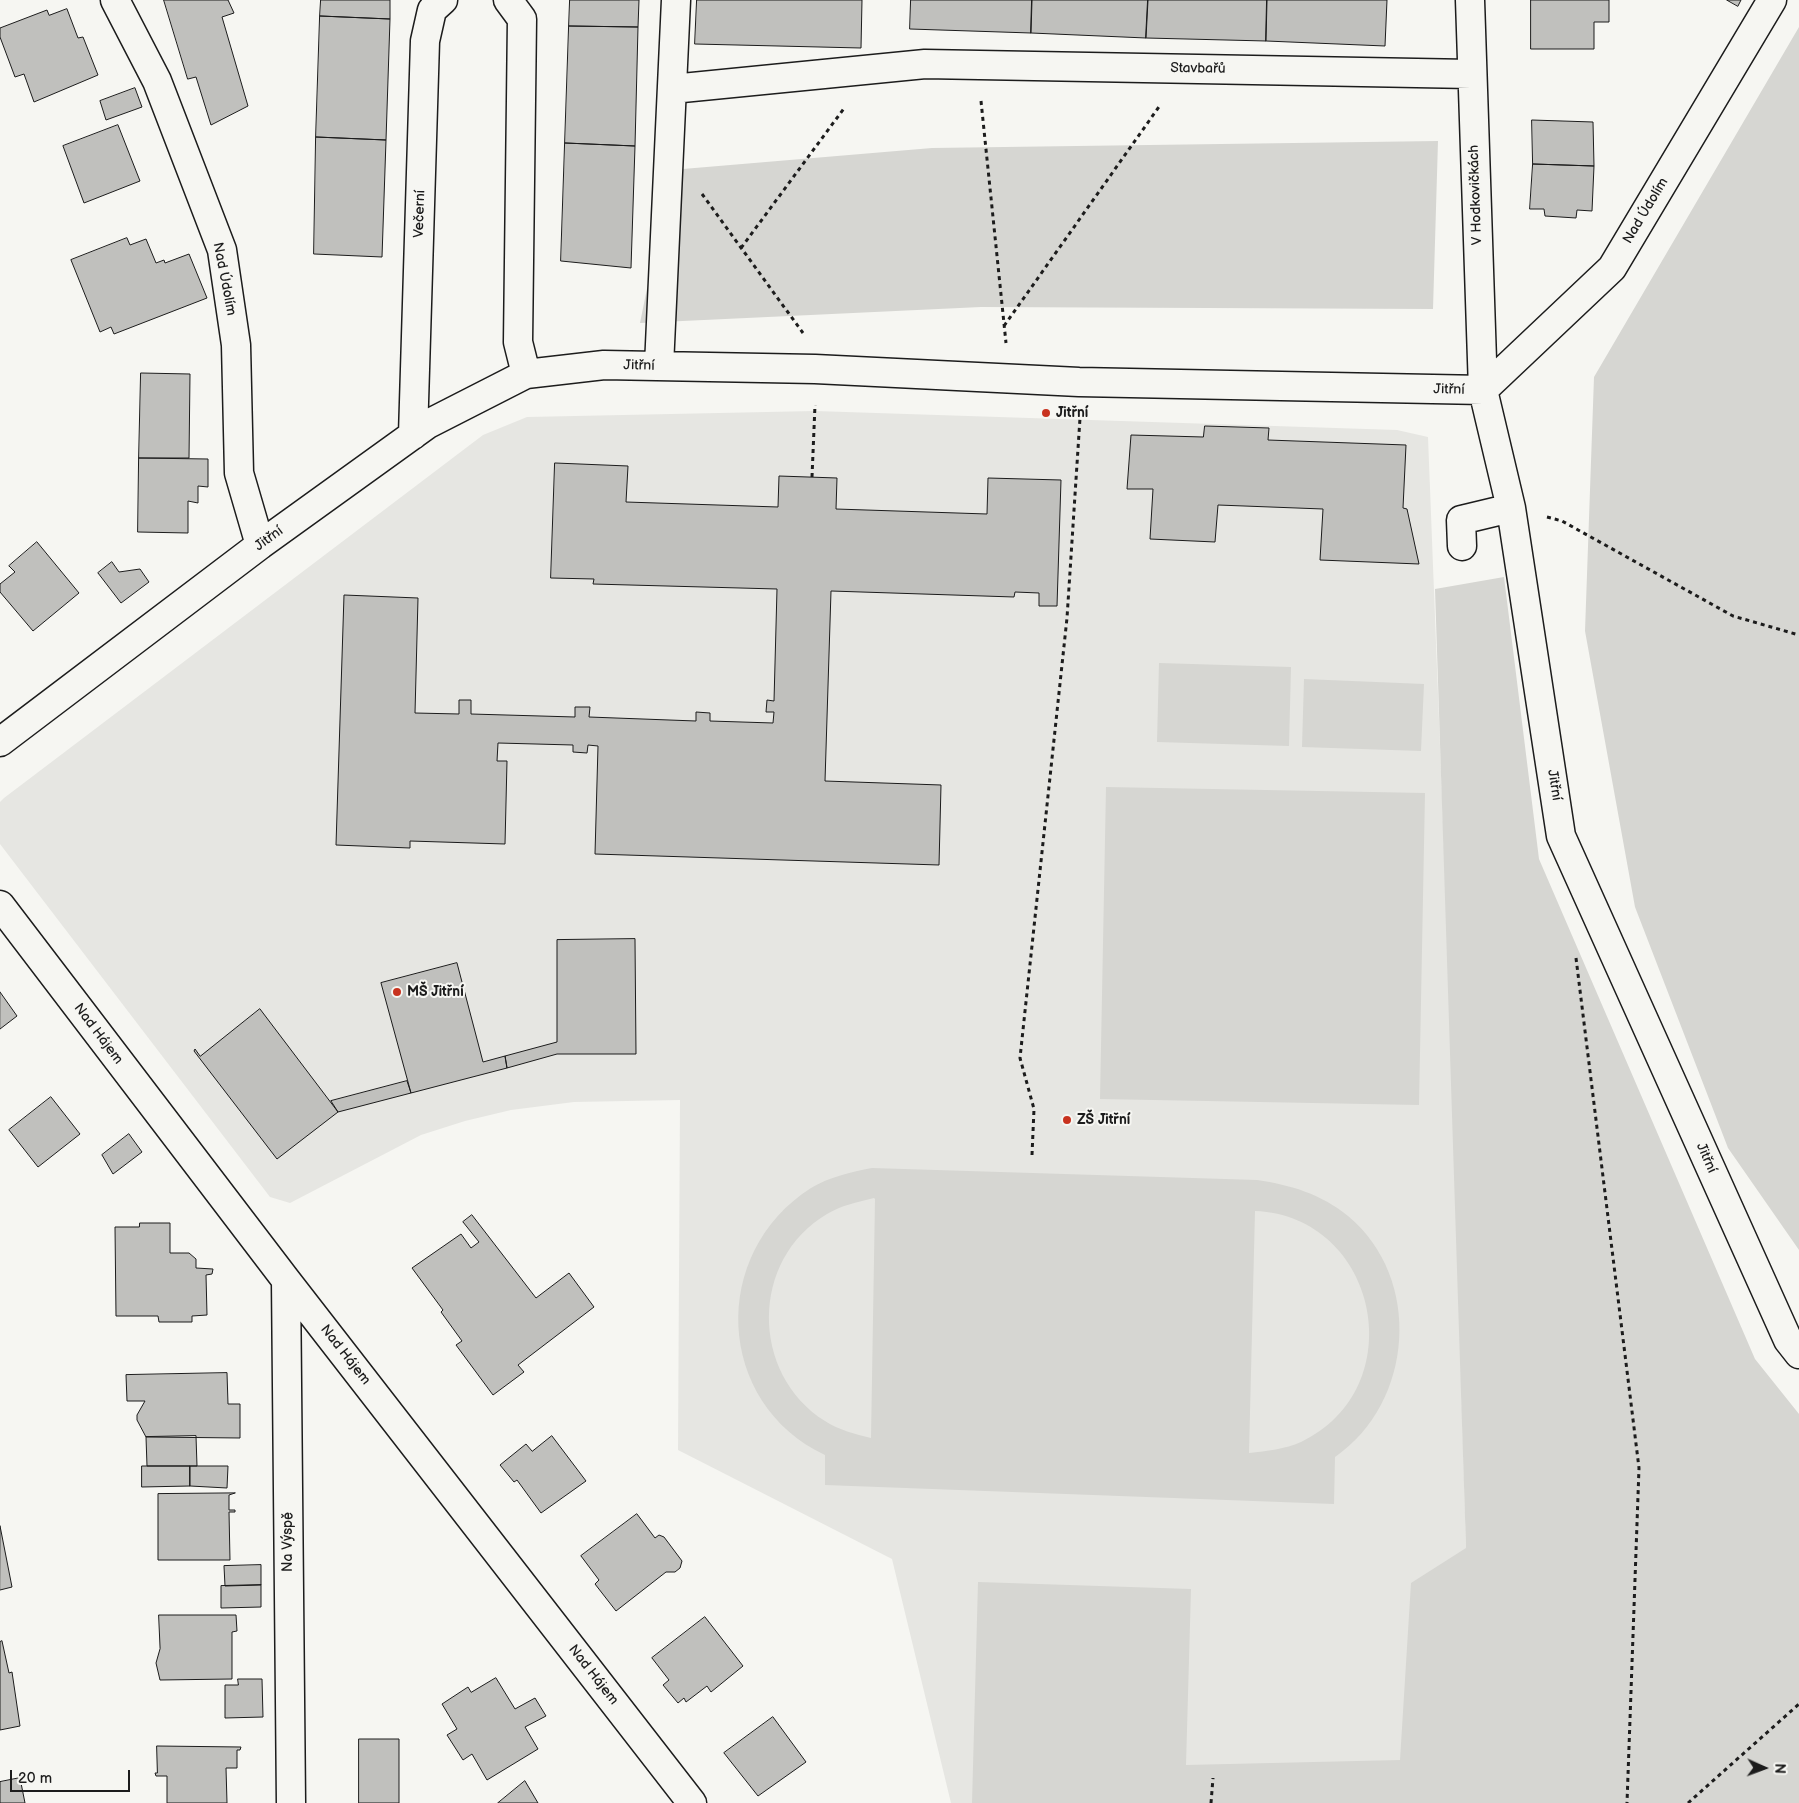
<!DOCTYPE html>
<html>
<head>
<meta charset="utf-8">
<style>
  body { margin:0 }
  #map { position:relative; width:1799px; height:1803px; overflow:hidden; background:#f6f6f2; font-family:"Balsamiq Sans",sans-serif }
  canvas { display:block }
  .north { position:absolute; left:1739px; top:1743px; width:50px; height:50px; -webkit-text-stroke:4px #f6f6f2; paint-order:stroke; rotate:92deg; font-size:14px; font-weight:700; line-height:20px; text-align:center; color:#1c1c1c }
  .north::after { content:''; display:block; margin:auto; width:18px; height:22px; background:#1c1c1c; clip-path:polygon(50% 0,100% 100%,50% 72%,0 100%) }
  .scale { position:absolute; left:10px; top:1770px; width:120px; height:22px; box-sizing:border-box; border:2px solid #1c1c1c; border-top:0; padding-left:6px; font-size:15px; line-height:18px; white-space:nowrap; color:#1c1c1c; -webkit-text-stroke:4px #f6f6f2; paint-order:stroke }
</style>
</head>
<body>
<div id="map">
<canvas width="1799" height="1803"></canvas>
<div class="north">N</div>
<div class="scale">20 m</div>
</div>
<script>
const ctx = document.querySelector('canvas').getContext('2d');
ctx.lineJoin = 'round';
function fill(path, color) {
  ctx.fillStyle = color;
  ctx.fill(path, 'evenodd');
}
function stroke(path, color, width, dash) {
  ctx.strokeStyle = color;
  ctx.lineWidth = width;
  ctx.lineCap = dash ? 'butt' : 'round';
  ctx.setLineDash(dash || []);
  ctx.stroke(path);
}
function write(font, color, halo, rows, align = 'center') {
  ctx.font = font + ' "Balsamiq Sans",sans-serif';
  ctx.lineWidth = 4;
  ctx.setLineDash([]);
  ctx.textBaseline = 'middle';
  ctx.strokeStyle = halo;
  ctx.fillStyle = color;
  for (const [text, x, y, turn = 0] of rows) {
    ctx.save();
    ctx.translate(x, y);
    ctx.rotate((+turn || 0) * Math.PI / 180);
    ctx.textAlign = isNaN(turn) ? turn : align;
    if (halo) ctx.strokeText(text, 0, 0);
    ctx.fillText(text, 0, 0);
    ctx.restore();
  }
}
fill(new Path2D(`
  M815,411L1397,430L1428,437L1451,1029L1466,1548L1458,1803H951L892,1559L678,1450L680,1100L574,1102L511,1110L465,1121L421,1135L290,1203L270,1197L0,844V802L4,798L483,435L527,417Z`), '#e6e6e2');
fill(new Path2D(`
  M1799,27V1250L1728,1148L1635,907L1585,631L1594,377Z
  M1438,141L1433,309L981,307L640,323L671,170L932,148Z
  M1504,577L1539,859L1755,1359L1799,1414V1803H972L978,1582L1191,1589L1186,1765L1400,1760L1411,1583L1466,1548L1435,589Z
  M1159,663L1291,667L1289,746L1157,742Z
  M1304,679L1424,684L1421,751L1302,747Z
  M1106,787L1425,793L1419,1105L1100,1099Z
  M872,1168L1257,1180C1291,1185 1321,1194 1348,1216C1423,1278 1414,1403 1335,1457L1334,1504L825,1485V1455C715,1403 709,1253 811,1188C829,1177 851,1172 872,1168ZM874,1198L875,1199L871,1438C855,1434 839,1430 825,1421C750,1374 750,1259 827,1214C842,1205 858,1202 874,1198ZM1255,1211C1379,1216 1414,1389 1301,1442C1285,1449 1267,1451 1249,1453Z`), '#d6d6d2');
const building = new Path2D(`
  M164,0H228L234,13L222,17L248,106L211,125L196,77L188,79Z
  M321,0H390V19L320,16Z
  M570,0H639L638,27L569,26Z
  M697,0H862L861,48L695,44Z
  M911,0H1032L1031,33L910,29Z
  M1032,0H1148L1146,38L1031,33Z
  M1148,0H1267L1266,41L1146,38Z
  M1267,0H1387L1385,46L1266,41Z
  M1531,0H1609V22H1594V49H1531Z
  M1727,0H1741L1738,6Z
  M67,9L78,38L83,37L98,75L34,102L24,74L15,77L0,37V28L47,10L49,15Z
  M320,16L390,19L386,140L316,137Z
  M569,26L638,27L635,146L565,143Z
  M135,88L142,107L106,120L100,101Z
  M1532,120L1593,122L1594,166L1533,164Z
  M118,125L140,181L84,203L63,146Z
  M316,137L386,140L382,257L314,254Z
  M565,143L635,146L631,268L561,261Z
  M1533,164L1594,166L1592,211L1577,210L1576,218L1545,216L1544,209H1530Z
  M127,238L130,245L146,239L156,263L164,260L165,263L189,254L207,298L114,334L111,327L100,332L71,260Z
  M141,373L190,374L189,458H139Z
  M1205,426L1269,428L1268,440L1406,445L1403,508L1407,509L1419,564L1320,560L1323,509L1218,505L1215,542L1150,539L1153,489H1127L1131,435L1203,437Z
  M139,458L208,459V487L198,486V503L188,501V533L138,532Z
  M555,463L628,466L626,502L778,507L779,476L837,478L836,509L987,514L988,478L1061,480L1057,606H1039V593L1015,592L1014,597L831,591L825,781L941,785L939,865L595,854L598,746L588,745L587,753L573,752V745L498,743L497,761H507L505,844L410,841V848L336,845L344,595L418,598L415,713L459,714V700H471V714L575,717V707H590L589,717L696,721V712L710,713V721L773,723L774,712H766L767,700L774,701L777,589L593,584L594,579L551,578Z
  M37,542L79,593L33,631L0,592V584L15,572L9,566Z
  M112,562L119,572L140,569L149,582L121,603L98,573Z
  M635,939L636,1054H557L507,1068L505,1056L557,1042V940Z
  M457,963L483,1062L505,1056L507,1068L411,1093L381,983Z
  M0,992L17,1016L0,1029Z
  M260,1009L338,1112L277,1159L194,1051L195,1049L200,1056Z
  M407,1081L411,1093L338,1112L331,1101Z
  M51,1097L80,1134L38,1167L9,1130Z
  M129,1134L142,1152L113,1174L102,1155Z
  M472,1215L536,1298L569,1273L594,1307L518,1365L524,1372L493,1395L456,1345L462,1341L441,1312L443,1310L412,1268L461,1234L471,1248L479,1242L463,1222Z
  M140,1223H170V1253H189L196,1259V1268L213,1269L212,1274L206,1275L207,1315L192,1316V1322H159L158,1316H116L115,1227H139Z
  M227,1373L228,1404H240V1438L146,1437L137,1420V1415L145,1401H127L126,1375Z
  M196,1436L197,1466H147L146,1437Z
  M552,1436L586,1481L541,1513L517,1480L514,1482L500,1465L526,1444L532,1451Z
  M142,1466H190V1486L142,1487Z
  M190,1466H228L227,1488L190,1486Z
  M235,1493L229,1495V1510H235V1512H229L230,1560H158V1494Z
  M637,1514L655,1538L659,1535L664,1537L682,1561L680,1568L675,1572H666L616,1611L595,1584L599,1580L581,1556Z
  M0,1526L12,1587L0,1590Z
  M261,1565V1585L225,1586L224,1566Z
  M261,1585V1607L221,1608V1586Z
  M159,1615H236L237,1631L232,1632V1679L160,1680L156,1663L160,1649Z
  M705,1617L743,1666L711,1692L707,1686L686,1702L684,1698L678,1703L663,1685L669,1680L652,1658Z
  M2,1641L9,1673L12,1672L20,1726L0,1730V1642Z
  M496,1678L515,1709L535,1698L546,1716L525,1727L538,1749L487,1780L472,1754L463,1760L447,1735L457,1729L442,1704L468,1687L471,1692Z
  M238,1679H262L263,1717L225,1718V1685H238Z
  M773,1717L806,1762L758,1796L724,1753Z
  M359,1739H399V1803H359Z
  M157,1746L241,1747L240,1750H237V1768H226L227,1803H167V1776H156L155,1773H157Z
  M20,1778L25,1803H0V1782Z
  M525,1781L538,1803H498Z`);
fill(building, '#c0c0bd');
stroke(building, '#1c1c1c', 1);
const minor = new Path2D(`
  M115,0L157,81L222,250L236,345L239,473L260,545
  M508,0L522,19L518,342L526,374
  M1470,0L1483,390L1511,508L1561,836L1788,1340L1799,1354
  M672,89L925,64L1471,74
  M659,366L676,0
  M1483,390L1612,268L1772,0
  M413,435L425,41L432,10L443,0
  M1462,546L1461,520L1511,508
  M0,742L260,545L428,424L526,374L604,365L815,369L1079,382L1483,390
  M0,905L286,1280L692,1803
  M286,1280L291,1803`);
stroke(minor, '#1c1c1c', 31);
stroke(new Path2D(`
  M981,101L1006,343
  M702,194L803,333
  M741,248L845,107
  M1004,326L1161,104
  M812,477L815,405
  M1547,517L1562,521L1733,616L1799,635
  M1576,958L1639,1468L1627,1803
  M1032,1155L1034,1109L1020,1058L1067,618L1080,418
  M1211,1803L1213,1778
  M1688,1803L1799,1704`), '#1c1c1c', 3, [4, 4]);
stroke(minor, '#f6f6f2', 28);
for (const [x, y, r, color] of [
  [1046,413,5,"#c8321e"],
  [397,992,5,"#c8321e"],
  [1067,1120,5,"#c8321e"]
]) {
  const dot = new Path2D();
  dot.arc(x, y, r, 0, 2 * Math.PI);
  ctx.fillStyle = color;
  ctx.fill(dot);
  stroke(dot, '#f6f6f2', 2);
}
write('14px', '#1c1c1c', '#f6f6f2', [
  ["Stavbařů",1198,69,1],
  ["V Hodkovičkách",1476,195,-92],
  ["Nad Údolím",1646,211,-59],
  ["Večerní",420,214,-88],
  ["Nad Údolím",224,279,79],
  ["Jitřní",639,366,1],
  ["Jitřní",1449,390,1],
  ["Jitřní",269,539,-36],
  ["Jitřní",1554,785,81],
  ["Nad Hájem",98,1034,53],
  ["Jitřní",1706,1158,66],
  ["Nad Hájem",345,1355,52],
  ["Na Výspě",288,1542,-90],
  ["Nad Hájem",593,1675,52]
]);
write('bold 14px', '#1c1c1c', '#f6f6f2', [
  ["Jitřní",1056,413],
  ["MŠ Jitřní",407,992],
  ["ZŠ Jitřní",1077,1120]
], 'left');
</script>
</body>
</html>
